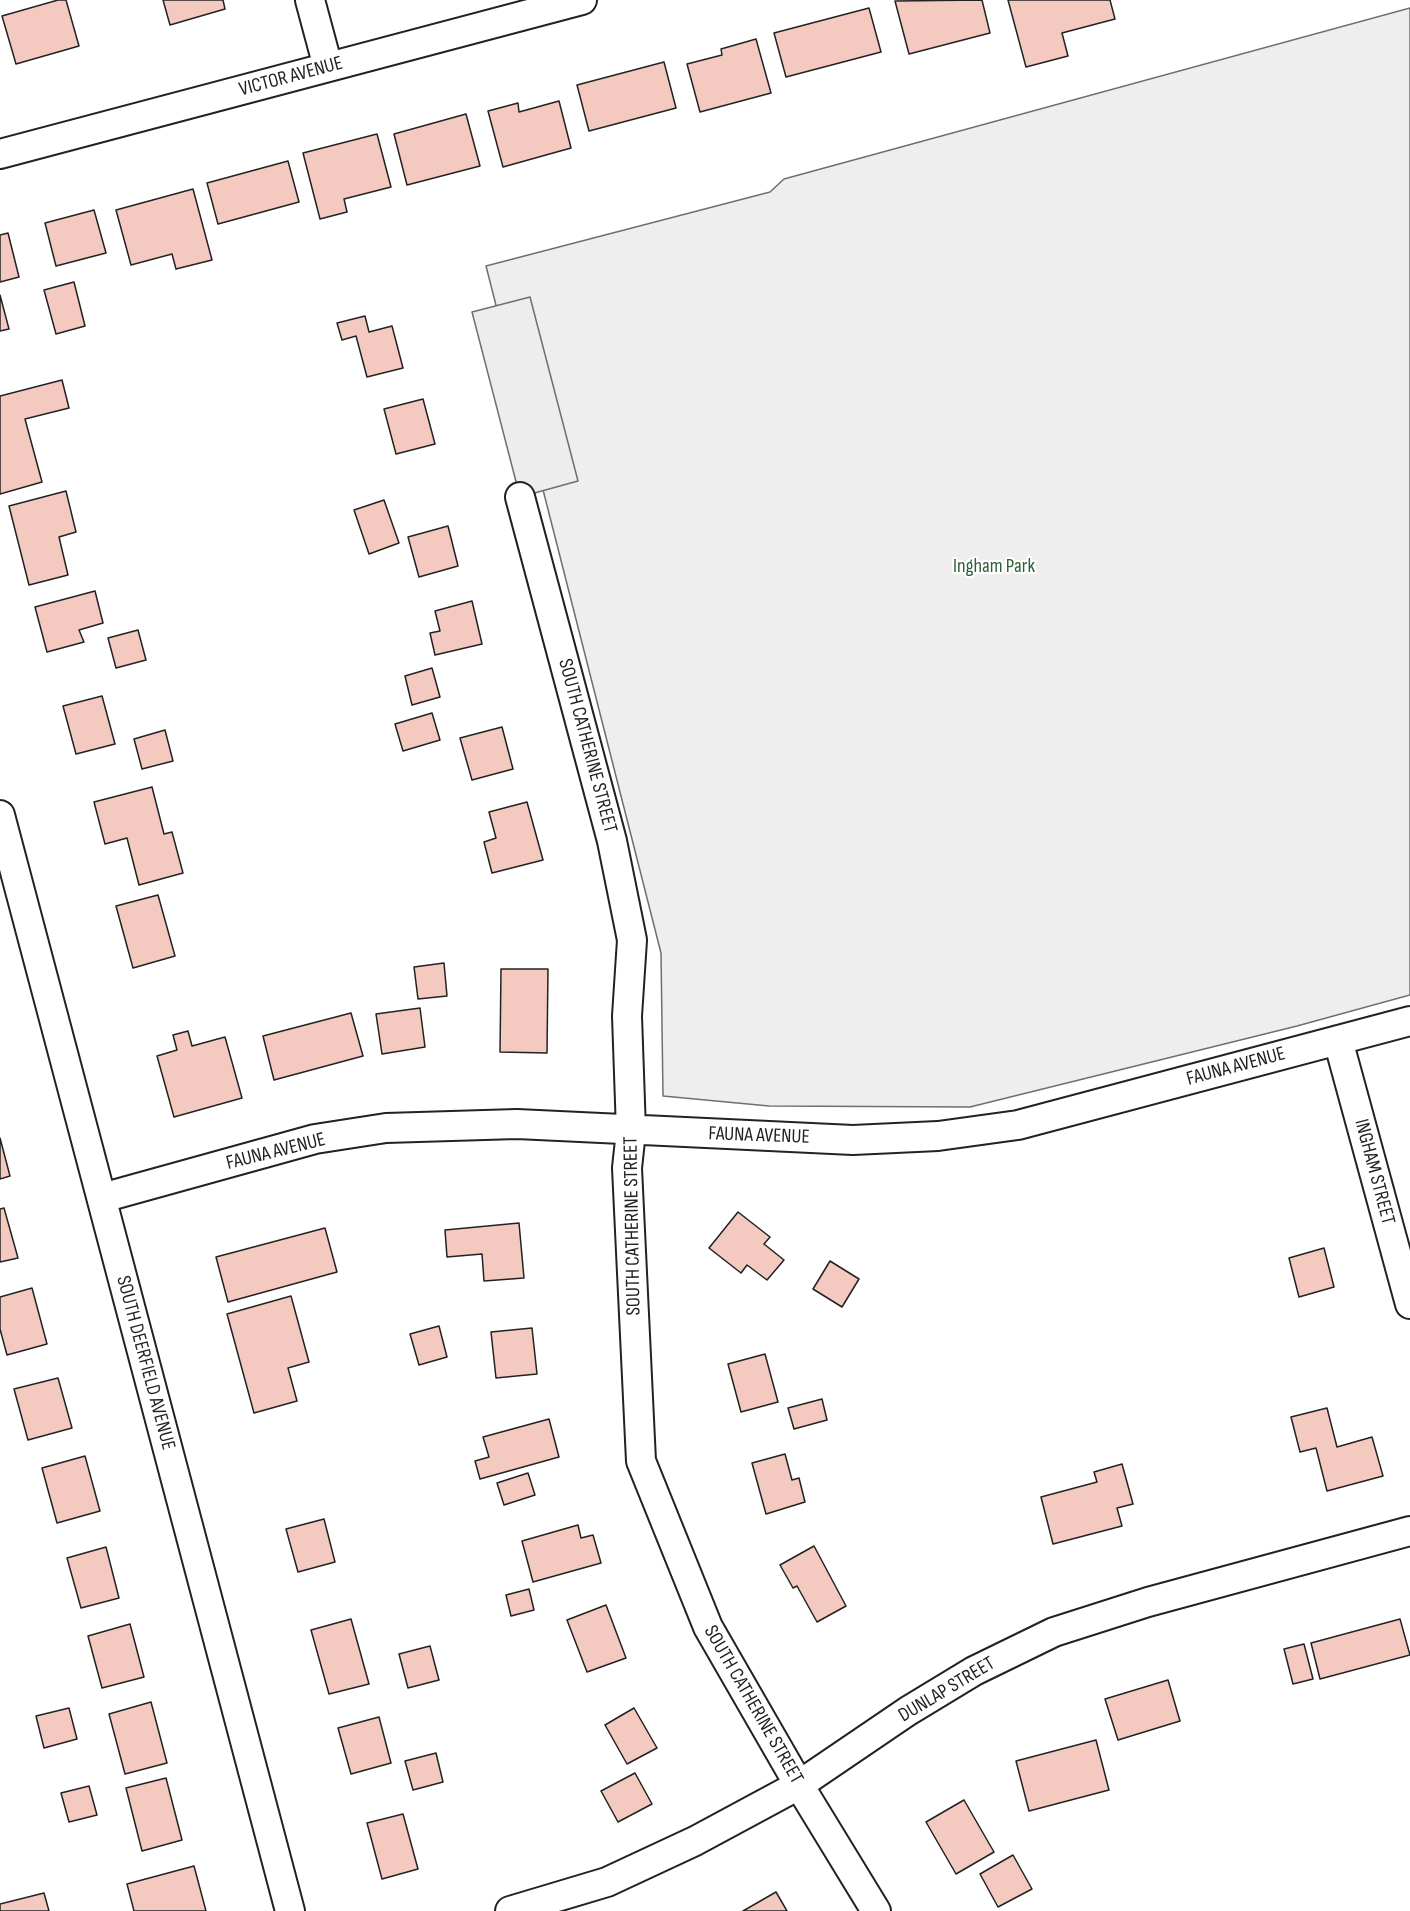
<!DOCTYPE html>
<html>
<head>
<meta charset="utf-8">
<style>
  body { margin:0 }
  canvas { display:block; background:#fff }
</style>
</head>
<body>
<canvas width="1410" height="1911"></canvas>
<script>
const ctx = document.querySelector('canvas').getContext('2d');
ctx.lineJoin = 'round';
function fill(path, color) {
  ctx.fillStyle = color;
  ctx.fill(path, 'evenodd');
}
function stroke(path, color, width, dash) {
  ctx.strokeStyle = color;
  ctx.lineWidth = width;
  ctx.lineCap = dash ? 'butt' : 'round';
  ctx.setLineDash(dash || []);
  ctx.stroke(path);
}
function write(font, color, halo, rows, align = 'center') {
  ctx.font = font + ' "Sofia Sans Condensed",sans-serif';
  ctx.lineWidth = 4.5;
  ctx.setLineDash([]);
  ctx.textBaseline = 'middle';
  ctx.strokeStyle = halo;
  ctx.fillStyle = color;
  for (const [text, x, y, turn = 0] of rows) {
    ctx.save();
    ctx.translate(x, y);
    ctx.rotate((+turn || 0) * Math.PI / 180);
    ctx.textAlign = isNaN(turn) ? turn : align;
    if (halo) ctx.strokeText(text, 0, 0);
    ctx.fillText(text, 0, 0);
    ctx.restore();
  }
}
const green = new Path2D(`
  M1410,8V995L1297,1026L970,1107L769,1106L663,1096L661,953L486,266L770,192L784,179Z`);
fill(green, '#eee');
stroke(green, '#6f6f6f', 1.5);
const parking = new Path2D(`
  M530,297L578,481L520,497L472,312Z`);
fill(parking, '#ededed');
stroke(parking, '#6f6f6f', 1.5);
const building = new Path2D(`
  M58,0H66L79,46L16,64L2,16Z
  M163,0H223L225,9L170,25Z
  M982,0L990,33L909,54L895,1Z
  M1008,0H1110L1115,19L1062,33L1068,56L1026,67Z
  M869,8L881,52L786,77L774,33Z
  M756,39L771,93L700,112L687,64L722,55L721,49Z
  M664,62L676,108L589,131L577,85Z
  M559,101L571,148L503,167L488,111L518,103L519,112Z
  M466,114L480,166L407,185L394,134Z
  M377,134L391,187L344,199L347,212L320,219L303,153Z
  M288,161L299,202L218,224L207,183Z
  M193,189L212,260L176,269L172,254L131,265L116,210Z
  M94,210L106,253L56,266L45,223Z
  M8,233L19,277L0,282V235Z
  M74,282L85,326L56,334L44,290Z
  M0,295L9,329L0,331Z
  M365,316L369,332L392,326L403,368L367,377L356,336L342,340L337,323Z
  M62,380L69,408L25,419L42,482L0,494V396Z
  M423,399L435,444L396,454L384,409Z
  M66,491L76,532L59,537L68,575L29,585L9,506Z
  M384,500L399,543L369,554L354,510Z
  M448,526L458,566L419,577L408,537Z
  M95,591L103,623L79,630L84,642L47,652L35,607Z
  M472,601L482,644L435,655L430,633L440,631L435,611Z
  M138,630L146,660L116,668L108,638Z
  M432,668L440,697L412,705L405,676Z
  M102,696L115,744L76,754L63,706Z
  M432,713L440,740L403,751L395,724Z
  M502,727L513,769L472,780L460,738Z
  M165,730L173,761L142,769L134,739Z
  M152,787L164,834L172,832L183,873L139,885L127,838L105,844L94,802Z
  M527,802L543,860L492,873L484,842L496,838L489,812Z
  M158,895L175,956L133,968L116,906Z
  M444,963L447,996L418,999L414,967Z
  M501,969H548L547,1053L500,1052Z
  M420,1008L425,1047L382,1054L376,1014Z
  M351,1013L363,1056L274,1080L263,1036Z
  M188,1031L192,1046L225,1037L242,1098L174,1117L157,1056L177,1050L173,1035Z
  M0,1138L10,1176L0,1179Z
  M4,1208L18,1258L0,1262V1209Z
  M738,1212L770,1237L764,1244L784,1260L767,1280L747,1265L741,1273L709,1248Z
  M519,1223L524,1278L484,1281L482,1254L447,1257L445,1230Z
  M325,1228L337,1272L228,1302L216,1257Z
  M1324,1248L1334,1287L1299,1297L1289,1258Z
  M830,1261L859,1279L842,1307L813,1289Z
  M32,1288L47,1344L7,1355L0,1329V1297Z
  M291,1296L309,1362L288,1368L297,1401L254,1413L227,1314Z
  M439,1326L447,1357L419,1365L410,1334Z
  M532,1328L537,1374L496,1378L491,1332Z
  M765,1354L778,1402L741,1412L728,1364Z
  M58,1378L72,1428L28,1440L14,1389Z
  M822,1399L827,1420L794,1429L788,1408Z
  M1327,1408L1337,1447L1372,1437L1383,1476L1327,1491L1316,1448L1300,1452L1291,1417Z
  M549,1419L559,1457L480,1479L475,1461L489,1457L483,1437Z
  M785,1454L792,1480L799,1478L805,1502L766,1514L752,1463Z
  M85,1456L100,1511L57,1523L42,1468Z
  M1122,1464L1133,1504L1117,1508L1122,1526L1053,1544L1041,1497L1097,1482L1094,1472Z
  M528,1473L535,1495L504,1505L497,1483Z
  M324,1519L335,1562L298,1572L286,1529Z
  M578,1525L581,1538L593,1535L601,1563L533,1582L522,1541Z
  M814,1546L846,1606L817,1622L797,1586L793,1588L780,1565Z
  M106,1547L119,1598L81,1608L67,1558Z
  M529,1589L534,1610L511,1616L506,1595Z
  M606,1605L626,1658L587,1672L567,1620Z
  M351,1619L369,1684L329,1694L311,1630Z
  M1400,1619L1410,1655L1320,1679L1311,1643Z
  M130,1624L144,1677L102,1688L88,1636Z
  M1304,1644L1313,1679L1293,1684L1284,1649Z
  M430,1646L439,1680L408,1688L399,1654Z
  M1168,1680L1180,1721L1118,1740L1105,1699Z
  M151,1702L167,1763L125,1774L109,1714Z
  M69,1708L77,1739L44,1748L36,1716Z
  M634,1708L657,1748L627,1764L605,1725Z
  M379,1717L391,1763L351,1774L338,1728Z
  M1096,1740L1109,1790L1029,1811L1016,1761Z
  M436,1753L443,1782L413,1790L405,1761Z
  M635,1773L652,1804L618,1822L601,1791Z
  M166,1778L182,1840L142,1851L126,1788Z
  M89,1786L97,1815L69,1822L61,1793Z
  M964,1800L994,1852L956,1874L926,1822Z
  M403,1814L418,1869L382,1879L367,1823Z
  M1013,1855L1032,1889L998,1907L980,1874Z
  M194,1866L206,1911H134L127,1884Z
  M776,1892L787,1911H743Z
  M44,1893L49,1911H0V1904Z`);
fill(building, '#f3c9c0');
stroke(building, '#222', 1.5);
const street = new Path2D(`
  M310,0L328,67
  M0,154L582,0
  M520,497L612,841L632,940L627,1016L631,1131L627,1168L641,1461L708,1627L799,1785L876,1911
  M0,815L290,1911
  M1338,1040L1410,1304
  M102,1198L315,1139L386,1128L517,1124L853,1140L938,1136L1018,1125L1410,1021
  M510,1911L607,1882L695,1841L799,1785L908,1711L974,1671L1054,1632L1148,1602L1410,1531`);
stroke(street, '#222', 32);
stroke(street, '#fff', 28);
write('20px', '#222', '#fff', [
  ["VICTOR AVENUE",291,77,-15],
  ["SOUTH CATHERINE STREET",587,746,75],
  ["FAUNA AVENUE",1236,1067,-15],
  ["FAUNA AVENUE",759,1136,2],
  ["FAUNA AVENUE",276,1152,-14],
  ["INGHAM STREET",1374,1172,75],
  ["SOUTH CATHERINE STREET",633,1226,-91],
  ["SOUTH DEERFIELD AVENUE",145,1363,75],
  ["DUNLAP STREET",947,1690,-31],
  ["SOUTH CATHERINE STREET",753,1705,60]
]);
write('20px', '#2f5e38', '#fff', [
  ["Ingham Park",994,567]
]);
</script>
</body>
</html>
